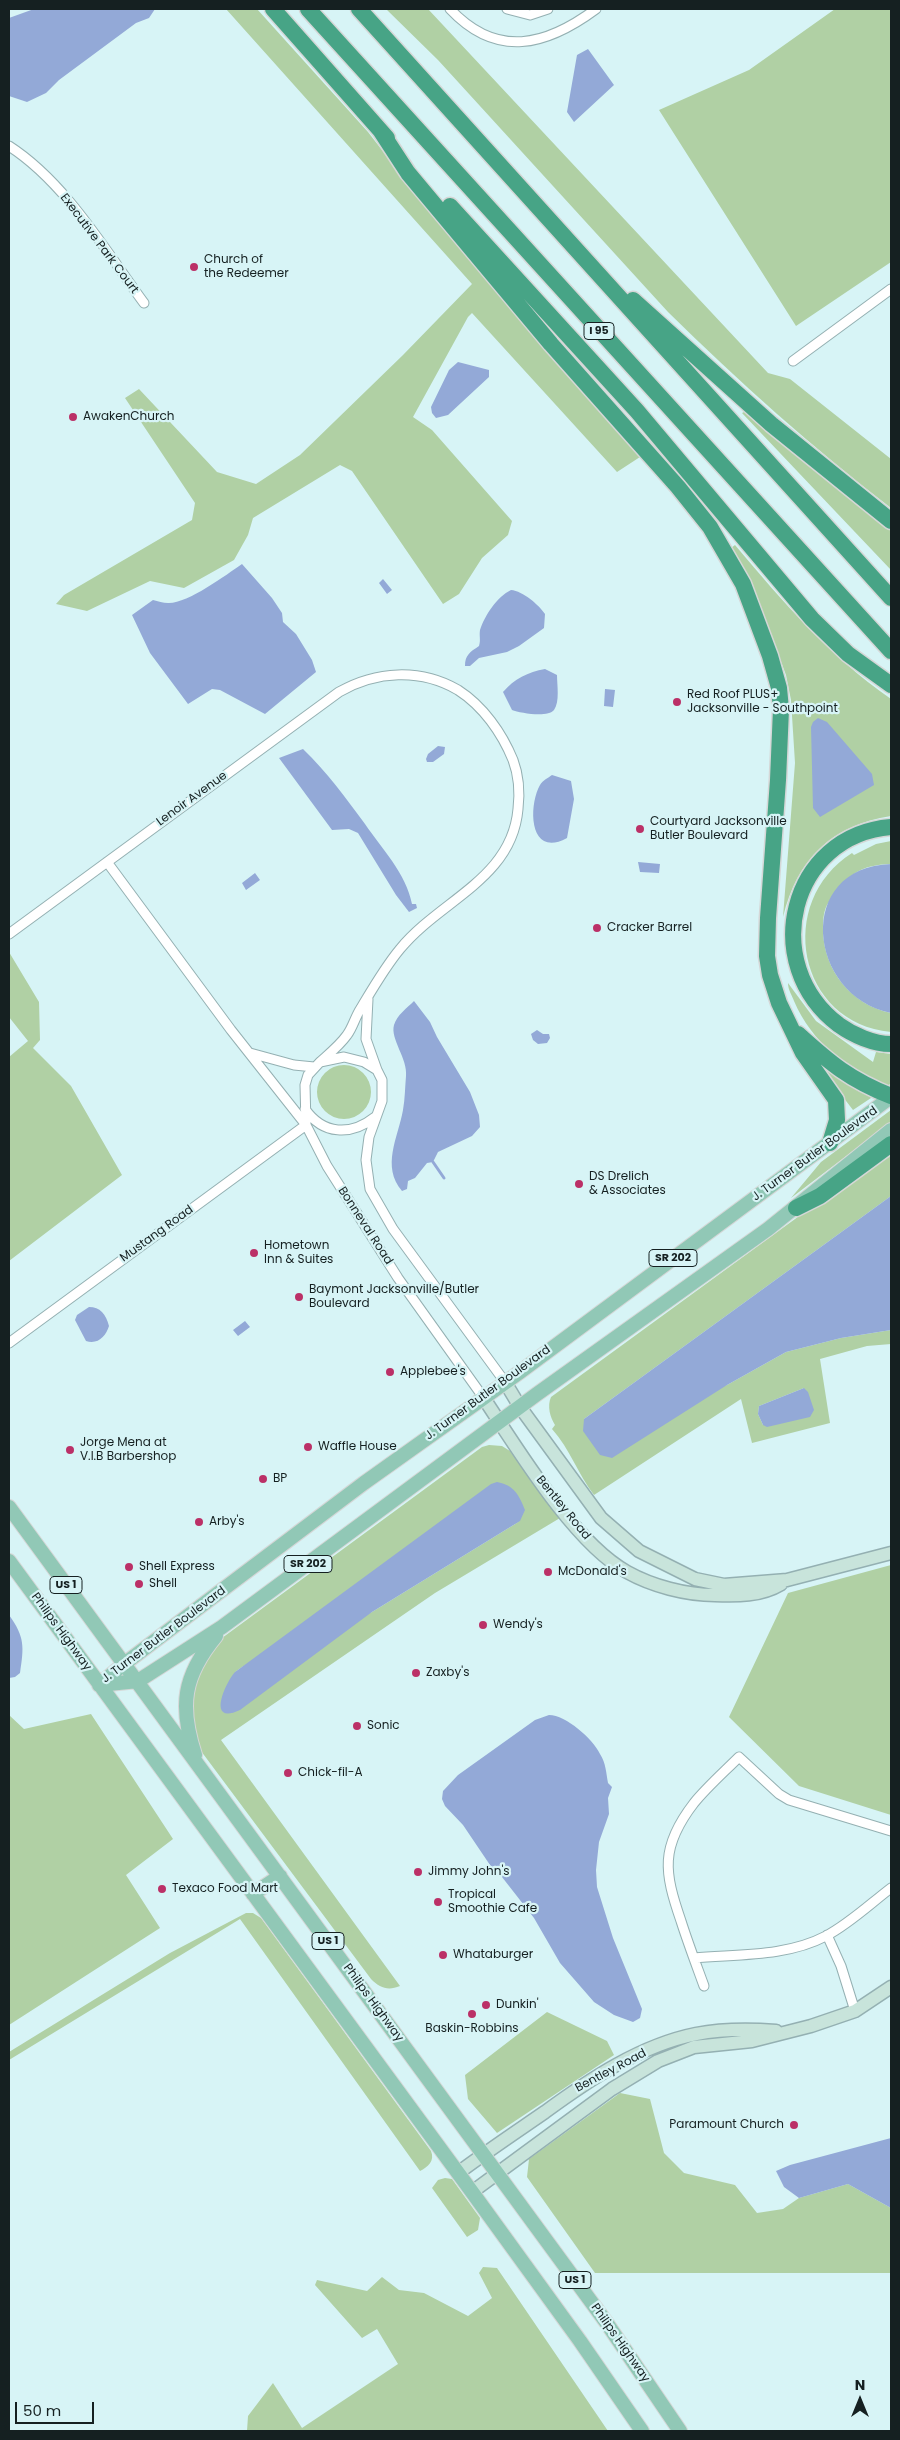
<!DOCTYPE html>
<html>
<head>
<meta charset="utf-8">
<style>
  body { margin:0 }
  #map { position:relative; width:900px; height:2440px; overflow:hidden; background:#d7f4f6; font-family:Poppins,sans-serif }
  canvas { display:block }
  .frame { position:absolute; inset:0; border:10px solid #152021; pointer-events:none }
  .north { position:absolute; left:835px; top:2375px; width:50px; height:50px; -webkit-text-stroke:4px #d7f4f6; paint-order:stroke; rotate:0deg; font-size:14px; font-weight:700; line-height:20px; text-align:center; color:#152021 }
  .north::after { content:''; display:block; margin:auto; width:18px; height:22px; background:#152021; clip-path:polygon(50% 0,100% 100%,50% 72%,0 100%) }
  .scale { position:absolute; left:15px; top:2402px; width:79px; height:22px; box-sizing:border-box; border:2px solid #152021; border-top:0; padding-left:6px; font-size:15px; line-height:18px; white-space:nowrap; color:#152021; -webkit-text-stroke:4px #d7f4f6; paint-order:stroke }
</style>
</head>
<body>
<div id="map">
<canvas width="900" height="2440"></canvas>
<div class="frame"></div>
<div class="north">N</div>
<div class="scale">50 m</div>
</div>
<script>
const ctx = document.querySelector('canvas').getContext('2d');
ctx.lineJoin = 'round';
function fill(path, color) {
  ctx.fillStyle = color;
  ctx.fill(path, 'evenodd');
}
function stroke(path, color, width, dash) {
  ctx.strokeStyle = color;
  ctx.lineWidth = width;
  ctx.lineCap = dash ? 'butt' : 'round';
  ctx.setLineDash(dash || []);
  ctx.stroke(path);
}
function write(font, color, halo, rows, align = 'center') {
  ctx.font = font + ' Poppins,sans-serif';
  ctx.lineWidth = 4.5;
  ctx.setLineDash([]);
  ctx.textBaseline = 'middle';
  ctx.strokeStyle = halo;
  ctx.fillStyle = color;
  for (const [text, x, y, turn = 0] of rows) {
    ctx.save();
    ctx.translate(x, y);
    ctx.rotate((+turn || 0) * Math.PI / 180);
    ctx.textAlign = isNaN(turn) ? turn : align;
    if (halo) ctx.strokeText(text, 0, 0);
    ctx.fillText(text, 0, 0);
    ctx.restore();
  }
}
fill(new Path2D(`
  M226,9H257L368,132L409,185L611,420L640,457L617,472L472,313L468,317L413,417L432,430L512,521L508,535L482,558L459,594L443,604L352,471L340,465L253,518L248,535L234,560L184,588L150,581L87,611L56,604L64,595L192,520L195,503L125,398L139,389L217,472L256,484L300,455L403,355L472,284Z
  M386,9H428L768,373L790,379L891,459V508C812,447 739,382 668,312L438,60Z
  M835,9H891V262L796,326L659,110L749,70Z
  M746,411L825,479L891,531V570L742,413Z
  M735,545C785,604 827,654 891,699V816C832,825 797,859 783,917L795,763L791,700L786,675L761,608L731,548Z
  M891,841V864C866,865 854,870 839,889C835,894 830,899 827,905C823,913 823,922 823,931C824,971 852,1005 891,1013V1032C797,1023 775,902 852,853L854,855L876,844Z
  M9,952L39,1002L40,1040L33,1048L71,1086L122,1175L9,1261V1057L28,1041L9,1017Z
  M788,983L816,1021L873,1062L876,1052L891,1054V1083L888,1086C847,1069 812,1043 794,1001C792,995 788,990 788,983Z
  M317 1092a27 27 0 1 1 54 0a27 27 0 1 1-54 0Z
  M823,1068L856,1089L870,1095L871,1098L853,1110L823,1071Z
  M891,1110V1122L791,1198L821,1162Z
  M891,1149V1196L584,1419L727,1385L786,1352L841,1338L891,1330V1344L867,1346L820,1359L830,1423L752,1443L741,1399L594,1495C578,1474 570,1449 552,1429L555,1425C550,1417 547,1406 551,1397ZM804,1388L763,1425L758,1414L759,1406Z
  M489,1445L502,1446L510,1451L560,1518L435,1593L221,1740L400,1986C388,1991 380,1988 371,1979L201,1751L192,1730V1684L216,1644L222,1638L482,1447ZM520,1521L372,1612L235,1672L242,1667Z
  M891,1565V1815L799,1786L729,1717L788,1593Z
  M91,1714L173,1839L126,1875L160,1928L9,2025V1715L24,1729Z
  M246,1913H253L261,1918L431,2151C435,2161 428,2167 420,2171L240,1919L9,2060V2052L170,1953Z
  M547,2012L607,2041L614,2055L497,2133L468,2099L465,2075Z
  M620,2093L650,2099L664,2153L684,2173L735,2185L757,2213L783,2209L799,2198L848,2184L891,2208V2273H595L527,2177L529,2159Z
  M445,2178L452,2179L480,2218L478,2230L467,2237L432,2188L438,2180Z
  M483,2267L497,2268L608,2431H247L248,2416L273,2383L302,2428L398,2364L377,2329L362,2338L315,2285L317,2280L367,2291L382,2277L399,2290L424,2293L468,2316L492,2298L479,2273Z`), '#b0d0a4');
fill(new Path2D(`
  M34,9H155L149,18L136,23L59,80L46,93L27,102L9,96V18Z
  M588,49L614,85L574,122L567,112L577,55Z
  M458,362L489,370V377L448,415L436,418L432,413L431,407L449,370Z
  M242,564L272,598L282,613L283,622L296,634L312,660L316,672L265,714L220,690L212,689L188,704L150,653L132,615L153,600C158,601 163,603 168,603C187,604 226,575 242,564Z
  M383,579L392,590L387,594L379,583Z
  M511,590C523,591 539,605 545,614L544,628L519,646L507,652L479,658L470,666H465C465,655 470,652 479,646C481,640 479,636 480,630C485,615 497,597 511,590Z
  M545,669L557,675C557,685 560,702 554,710C548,718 520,713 512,710L503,692C514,679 528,672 545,669Z
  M605,689L615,690L613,707L604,706Z
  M818,718L827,722L872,774L874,785L820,817L813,808L811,727L813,722Z
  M438,746L445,747L444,754L433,762H427L426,759L428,754Z
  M303,749C327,772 345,797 365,824C382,849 406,873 412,904H416L417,908L409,912L396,895L358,833L349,829L332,830L279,758Z
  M552,775L571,781L574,799L567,838C529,859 528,806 540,785C543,780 548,778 552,775Z
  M638,862L660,864L659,873L640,872Z
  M891,864V1013C807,996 794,867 891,864Z
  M255,873L260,880L246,890L242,883Z
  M414,1001L430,1022L437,1037L470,1092L479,1115L480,1127L472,1136L438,1152L433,1162L427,1163L415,1178L408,1181L407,1189L402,1191C381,1166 398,1138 403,1110C405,1099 405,1087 406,1076C408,1059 390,1039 394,1025C397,1015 407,1008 414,1001Z
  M537,1030L543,1034H549L550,1038L547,1043L538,1044L533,1040L531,1034Z
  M891,1196V1330L841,1338L786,1352L727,1385L612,1458L600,1455L583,1431L584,1419Z
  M89,1307C100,1307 106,1314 109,1326C106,1336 98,1345 86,1341L75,1320L77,1315Z
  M245,1321L250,1327L238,1336L233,1330Z
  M804,1388L808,1392L814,1410L810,1417L767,1427L763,1425L758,1414L759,1406Z
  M497,1482C514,1485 519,1495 525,1510L520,1521L372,1612L240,1710C206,1726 225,1683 235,1672L491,1484Z
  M9,1615C25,1637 24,1647 20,1673L15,1677L9,1678Z
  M549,1715C566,1715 593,1739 600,1754C606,1763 606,1773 608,1783L612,1787L608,1798L609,1814L599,1842L596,1870L597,1887L613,1938L642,2009L640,2018L633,2022L614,2015L594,2002L560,1963L534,1918L502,1877L490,1865L463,1825L445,1806L442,1799L443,1791L458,1775L535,1720Z
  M891,2138V2208L848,2184L799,2198L784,2187L776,2171L790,2165Z`), '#93a9d7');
stroke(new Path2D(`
  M433,1162L444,1178`), '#93a9d7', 3);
const street = new Path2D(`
  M450,9C497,59 546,46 596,9
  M507,9L530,15L548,9
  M9,146C65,182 105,250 144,303
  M793,361L891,289
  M9,934L339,692C376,671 420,668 458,690C483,706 502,733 513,760C519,776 520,792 518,809C512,879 440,900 400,949C385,967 373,988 361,1008C355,1017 353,1027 347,1035C340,1045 330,1053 320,1062
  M368,999L366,1039L377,1070
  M250,1053L294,1065L314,1067
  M305,1109C323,1135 351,1136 375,1117
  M9,1343L306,1125L231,1030L107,862
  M483,1397L398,1278L327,1166L306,1125L305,1085L308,1075L320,1062L344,1057L364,1062L377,1070L382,1080V1101L369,1137L366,1160L370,1189L393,1229L505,1382
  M827,1935L841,1966L855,2011
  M694,1958C738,1954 786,1957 826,1936C849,1924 870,1904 891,1888
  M704,1986C696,1964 688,1943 681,1921C664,1872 660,1847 694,1803C707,1787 724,1772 739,1757L779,1794L789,1800L891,1831`);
const secondary = new Path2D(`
  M505,1382L520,1407L601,1518L639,1551L695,1579L724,1585L787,1580L891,1553
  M483,1397C517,1448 574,1543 627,1572C652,1586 686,1595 715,1595C737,1596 761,1596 781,1584
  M458,2173C486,2152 516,2132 545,2112C590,2079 641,2045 696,2034C722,2029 749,2029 776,2031
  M472,2192L612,2089L658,2061L694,2047L752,2041L811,2026L855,2011L891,1987`);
const primary = new Path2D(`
  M9,1507L606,2322L680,2431
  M9,1561L472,2192L580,2341L642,2431
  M99,1685L124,1664L364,1483L520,1372L891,1097
  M99,1685L138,1681L222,1627L537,1394L768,1229L891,1130
  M195,1755C179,1706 183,1676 216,1636
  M253,1894L280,1876`);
const highway = new Path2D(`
  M273,9L387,138
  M308,9L891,651
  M359,9L891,598
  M380,130L408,173L551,344L678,487L710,527L743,584L770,656L779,688L781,709L778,780L768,918L767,956L770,975L779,1003L803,1053L836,1100L837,1120L830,1143
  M450,206L637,411L812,619L848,654L891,685
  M633,300L771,424L891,521
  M891,827C790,835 758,964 839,1025C853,1035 873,1044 891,1044
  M798,1034C830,1063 850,1080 891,1096
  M796,1208L820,1196L891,1144`);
stroke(street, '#94b0b2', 11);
stroke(secondary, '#94b0b2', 15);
stroke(primary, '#d5d7d7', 16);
stroke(highway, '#d5d7d7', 19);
stroke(street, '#fff', 9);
stroke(secondary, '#c8e4db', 12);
stroke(primary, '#91c8b6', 14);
stroke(highway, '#47a486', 16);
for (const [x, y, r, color] of [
  [194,267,5,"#bb3067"],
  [73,417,5,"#bb3067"],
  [677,702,5,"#bb3067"],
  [640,829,5,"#bb3067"],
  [597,928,5,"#bb3067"],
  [579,1184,5,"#bb3067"],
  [254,1253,5,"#bb3067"],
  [299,1297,5,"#bb3067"],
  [390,1372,5,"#bb3067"],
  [308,1447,5,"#bb3067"],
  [70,1450,5,"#bb3067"],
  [263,1479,5,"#bb3067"],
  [199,1522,5,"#bb3067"],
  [129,1567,5,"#bb3067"],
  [548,1572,5,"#bb3067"],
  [139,1584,5,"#bb3067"],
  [483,1625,5,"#bb3067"],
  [416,1673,5,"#bb3067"],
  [357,1726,5,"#bb3067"],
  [288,1773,5,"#bb3067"],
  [418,1872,5,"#bb3067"],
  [162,1889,5,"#bb3067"],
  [438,1902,5,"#bb3067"],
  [443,1955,5,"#bb3067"],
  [486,2005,5,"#bb3067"],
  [472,2014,5,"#bb3067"],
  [794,2125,5,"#bb3067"]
]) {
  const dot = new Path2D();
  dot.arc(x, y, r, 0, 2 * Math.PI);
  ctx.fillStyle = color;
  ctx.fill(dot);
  stroke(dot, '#d7f4f6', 2);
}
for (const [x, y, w] of [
  [599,331,30],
  [673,1258,48],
  [308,1564,48],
  [66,1585,32],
  [328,1941,32],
  [575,2280,32]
]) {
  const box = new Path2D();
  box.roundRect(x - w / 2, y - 8.5, w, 17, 4);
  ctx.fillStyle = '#d7f4f6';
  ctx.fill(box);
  stroke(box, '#152021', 1);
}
write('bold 11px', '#152021', null, [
  ["I 95",599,331],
  ["SR 202",673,1258],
  ["SR 202",308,1564],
  ["US 1",66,1585],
  ["US 1",328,1941],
  ["US 1",575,2280]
]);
write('12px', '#152021', '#d7f4f6', [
  ["Executive Park Court",99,244,53],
  ["Lenoir Avenue",192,799,-36],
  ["J. Turner Butler Boulevard",815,1154,-36],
  ["Bonneval Road",365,1226,57],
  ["Mustang Road",157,1234,-36],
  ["J. Turner Butler Boulevard",488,1393,-36],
  ["Bentley Road",563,1508,51],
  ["Philips Highway",61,1632,54],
  ["J. Turner Butler Boulevard",164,1635,-37],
  ["Philips Highway",373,2003,54],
  ["Bentley Road",611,2071,-28],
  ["Philips Highway",620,2343,55]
]);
write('12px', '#152021', '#d7f4f6', [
  ["Church of",204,260],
  ["the Redeemer",204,274],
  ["AwakenChurch",83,417],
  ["Red Roof PLUS+",687,695],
  ["Jacksonville - Southpoint",687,709],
  ["Courtyard Jacksonville",650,822],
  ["Butler Boulevard",650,836],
  ["Cracker Barrel",607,928],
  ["DS Drelich",589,1177],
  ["& Associates",589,1191],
  ["Hometown",264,1246],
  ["Inn & Suites",264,1260],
  ["Baymont Jacksonville/Butler",309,1290],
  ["Boulevard",309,1304],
  ["Applebee's",400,1372],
  ["Jorge Mena at",80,1443],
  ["V.I.B Barbershop",80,1457],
  ["Waffle House",318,1447],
  ["BP",273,1479],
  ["Arby's",209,1522],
  ["Shell Express",139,1567],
  ["McDonald's",558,1572],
  ["Shell",149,1584],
  ["Wendy's",493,1625],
  ["Zaxby's",426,1673],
  ["Sonic",367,1726],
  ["Chick-fil-A",298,1773],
  ["Jimmy John's",428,1872],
  ["Texaco Food Mart",172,1889],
  ["Tropical",448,1895],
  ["Smoothie Cafe",448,1909],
  ["Whataburger",453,1955],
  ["Dunkin'",496,2005],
  ["Baskin-Robbins",472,2029,"center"],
  ["Paramount Church",784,2125,"right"]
], 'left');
</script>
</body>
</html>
